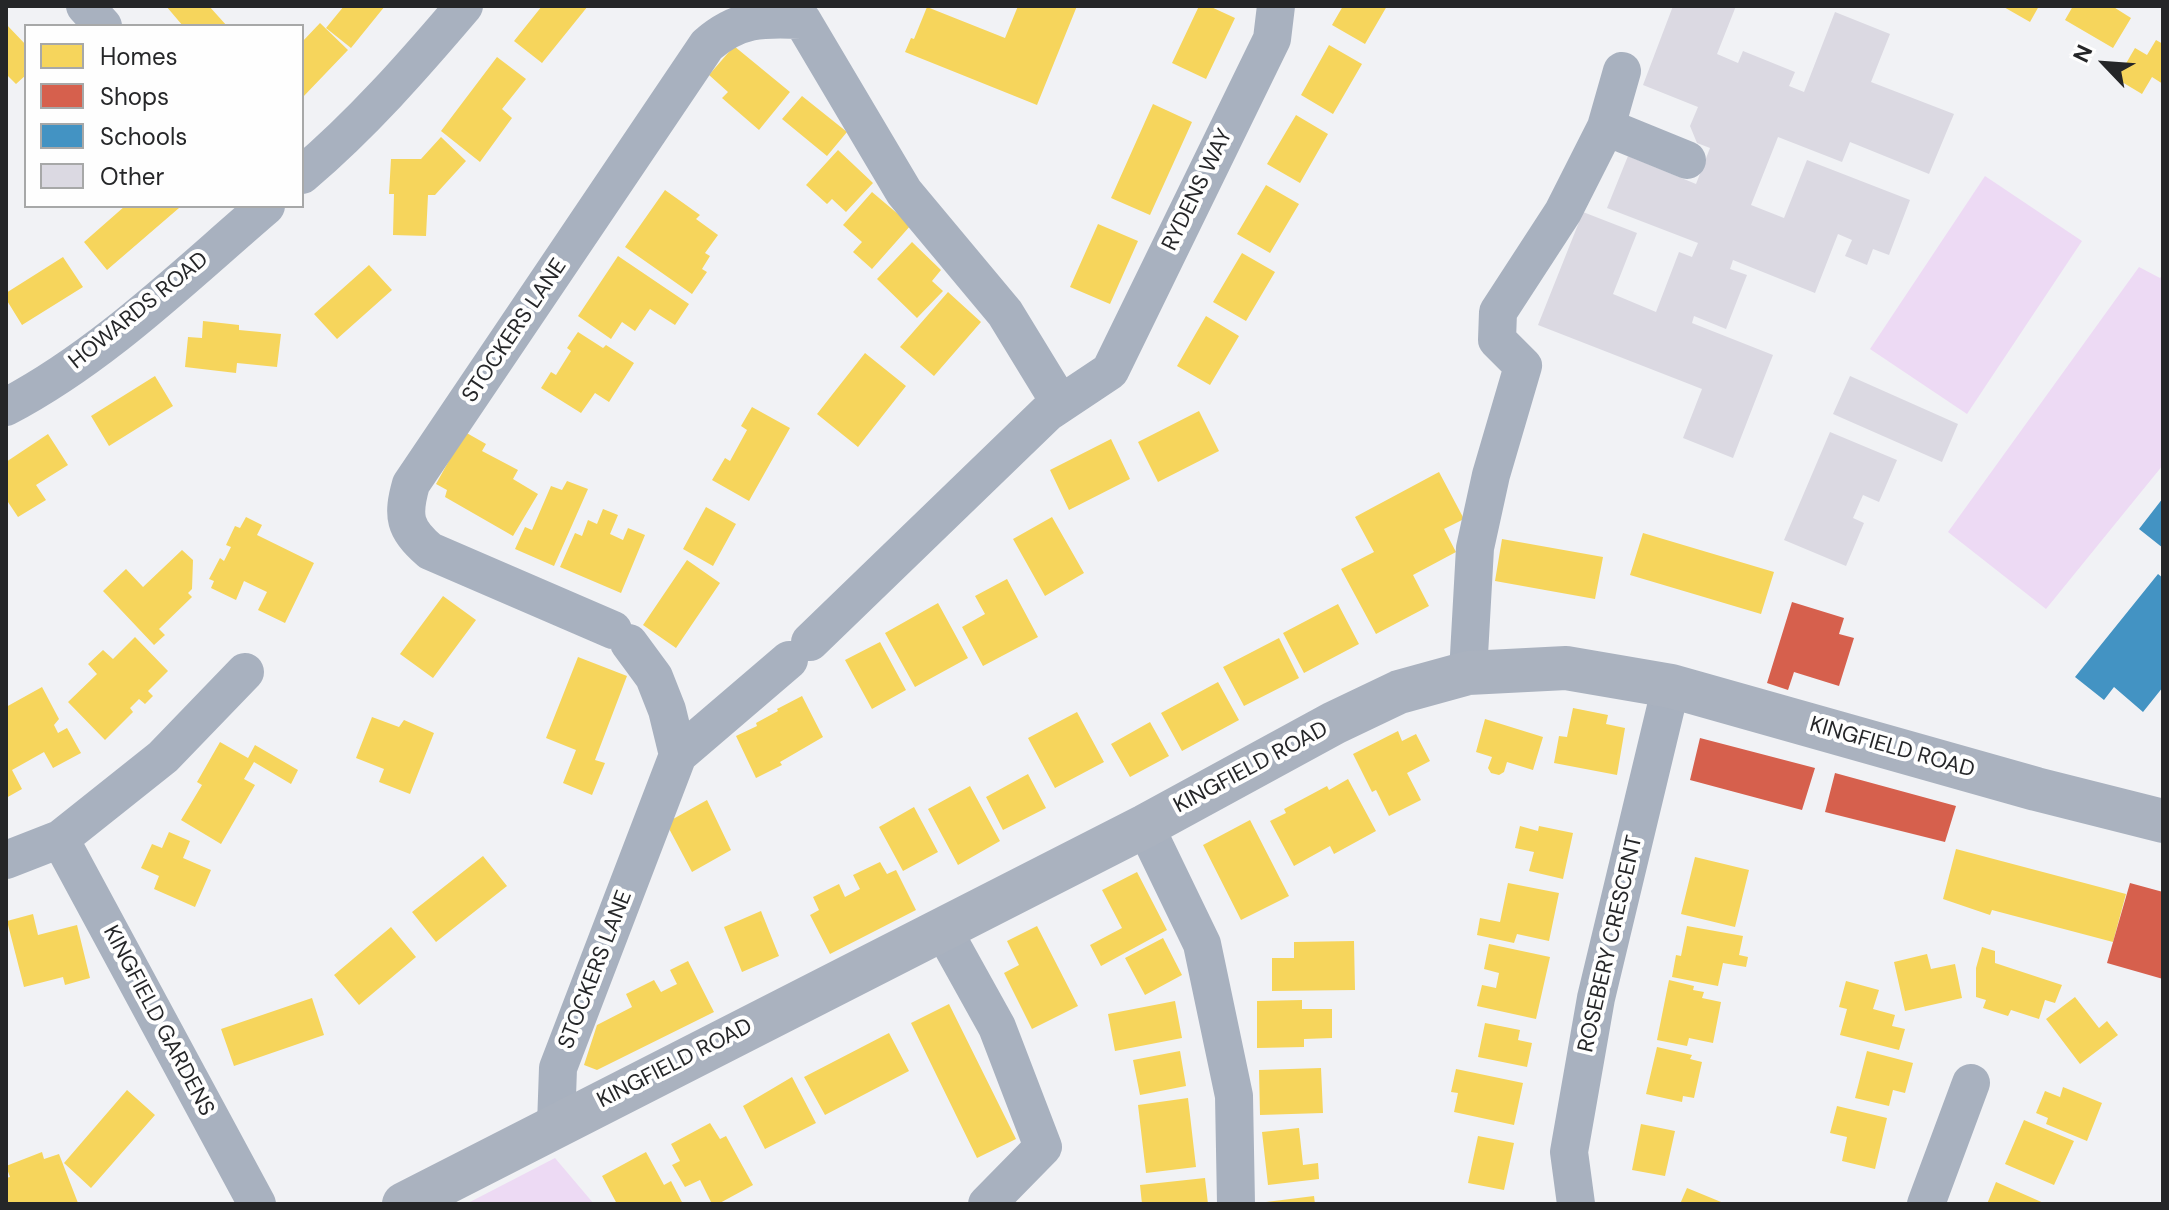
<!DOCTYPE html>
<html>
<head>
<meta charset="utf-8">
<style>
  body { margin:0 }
  #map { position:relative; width:2169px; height:1210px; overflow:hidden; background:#f1f2f5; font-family:"DM Sans",sans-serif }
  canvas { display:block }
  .frame { position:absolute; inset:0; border:8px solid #252628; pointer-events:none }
  .legend { position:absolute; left:24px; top:24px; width:280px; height:184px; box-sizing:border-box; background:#fefefe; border:2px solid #a7a8a8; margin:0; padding:10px 14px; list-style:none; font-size:24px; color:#252628 }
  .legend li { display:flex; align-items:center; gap:16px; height:40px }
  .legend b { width:40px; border:2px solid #a7a8a8 }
  .north { position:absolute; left:2065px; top:24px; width:80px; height:80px; -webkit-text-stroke:6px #fefefe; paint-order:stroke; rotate:295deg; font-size:22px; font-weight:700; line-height:32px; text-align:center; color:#252628 }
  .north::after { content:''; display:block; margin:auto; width:28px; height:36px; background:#252628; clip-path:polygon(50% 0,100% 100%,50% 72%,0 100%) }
</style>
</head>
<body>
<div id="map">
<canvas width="2169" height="1210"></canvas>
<div class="frame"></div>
<ul class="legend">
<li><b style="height:22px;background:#f6d55c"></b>Homes</li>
<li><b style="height:22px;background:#d6604d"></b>Shops</li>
<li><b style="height:22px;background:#4393c3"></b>Schools</li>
<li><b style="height:22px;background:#dbd9e2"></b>Other</li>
</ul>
<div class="north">N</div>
</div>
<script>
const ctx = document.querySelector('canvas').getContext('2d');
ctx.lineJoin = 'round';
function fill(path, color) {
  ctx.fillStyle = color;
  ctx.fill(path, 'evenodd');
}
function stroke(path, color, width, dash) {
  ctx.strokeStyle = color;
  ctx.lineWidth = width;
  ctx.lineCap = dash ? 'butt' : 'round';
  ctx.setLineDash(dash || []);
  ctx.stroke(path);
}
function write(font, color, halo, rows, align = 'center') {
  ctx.font = font + ' "DM Sans",sans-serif';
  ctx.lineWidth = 8;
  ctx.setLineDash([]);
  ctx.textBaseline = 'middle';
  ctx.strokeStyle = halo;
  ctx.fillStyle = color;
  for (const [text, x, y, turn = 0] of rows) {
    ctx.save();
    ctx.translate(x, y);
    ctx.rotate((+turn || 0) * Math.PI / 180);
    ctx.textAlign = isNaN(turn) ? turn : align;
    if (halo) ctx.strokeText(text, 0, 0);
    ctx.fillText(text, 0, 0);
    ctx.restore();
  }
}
fill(new Path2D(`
  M1985,176L2082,241L1967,414L1870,349Z
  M2139,267L2160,278L2163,274V465L2046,609L1948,532Z
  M555,1158L594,1204H466Z`), '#eddaf4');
fill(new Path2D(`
  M166,6H209L227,26H183Z
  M344,6H385L351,48L326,28Z
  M542,6H588L542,63L514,41Z
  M1018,6H1077L1037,105L905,52L911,38L914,39L927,7L1005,38Z
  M1199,6H1209L1235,18L1206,79L1172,63Z
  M1343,6H1387L1365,44L1332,25Z
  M2002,6H2039L2030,22Z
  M2073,6H2112L2131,18L2113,48L2065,20Z
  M320,23L348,50L302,98V42Z
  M6,24L26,45V75L16,84L6,74Z
  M2156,40L2163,44V84L2152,77L2142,94L2117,79L2135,48L2147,55Z
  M1329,45L1362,64L1333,114L1301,95Z
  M734,46L790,92L759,130L722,98L728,92L709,75Z
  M497,57L526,79L502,109L512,118L480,162L441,131Z
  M802,96L847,132L827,156L782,119Z
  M1153,104L1192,122L1150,215L1111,198Z
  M1296,115L1328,134L1300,183L1267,164Z
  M441,137L466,161L435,195H428L426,236L393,235L394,194H389L391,159H421Z
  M838,150L873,183L846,212L832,199L827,204L806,185Z
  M1266,185L1299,204L1270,253L1237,234Z
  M665,190L700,215L696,219L718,235L705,253L710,256L702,269L707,272L692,294L625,247Z
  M872,192L911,225L872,269L853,252L862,242L843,225Z
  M125,206H177L179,208L107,270L84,242Z
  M1098,224L1138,241L1110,304L1070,287Z
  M912,242L941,270L932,281L943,291L917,318L877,279Z
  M1242,253L1275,272L1246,321L1213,302Z
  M618,256L689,304L675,325L650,309L635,331L622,322L611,339L578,316Z
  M63,257L83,287L22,325L6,299V293Z
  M369,265L392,290L337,339L314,314Z
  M948,292L981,322L934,376L900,347Z
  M1206,316L1239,336L1210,385L1177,366Z
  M203,321L239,325V330L281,334L277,367L237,363L236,373L185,367L188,337L202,338Z
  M578,332L603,348L606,345L634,363L609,402L595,393L581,413L541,388L551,372L556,375L571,351L567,348Z
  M865,353L906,386L858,447L817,414Z
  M155,376L173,406L109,446L91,416Z
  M752,407L790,428L749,501L712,480L725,458L730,461L747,430L741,426Z
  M1199,411L1219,451L1158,482L1138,442Z
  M465,432L486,444L482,451L518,470L513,479L538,494L513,536L445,497L447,490L436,484Z
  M48,434L68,465L36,485L46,500L18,517L6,499V462Z
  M1111,439L1130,479L1069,510L1050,470Z
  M1439,472L1464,519L1444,529L1456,552L1413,575L1429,606L1376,634L1341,569L1374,552L1355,517Z
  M567,481L588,489L554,566L515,549L525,527L532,530L551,486L562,490Z
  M706,507L736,524L713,566L683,549Z
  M603,509L618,515L610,534L623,540L628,528L645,535L621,593L560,567L575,533L582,536L588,520L597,524Z
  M246,517L262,525L257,535L314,563L285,623L258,610L267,592L244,581L236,600L211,588L214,581L209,579L220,558L224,561L231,547L226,545L235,526L240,528Z
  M1052,517L1084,573L1045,596L1013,539Z
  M1643,533L1774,572L1761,614L1630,575Z
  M1502,539L1603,557L1595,599L1495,581Z
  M182,550L193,560L192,589L188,593L192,597L159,629L165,635L154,645L103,591L126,569L143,587Z
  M687,560L720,583L676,648L643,625Z
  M1007,579L1038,637L983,666L962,627L985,614L975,596Z
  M443,596L476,620L433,678L400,654Z
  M938,603L968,658L915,687L885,633Z
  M1338,604L1359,644L1304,673L1283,633Z
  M135,637L168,671L148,691L153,696L145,704L139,699L130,708L133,712L105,740L68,702L97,674L88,664L103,650L113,659Z
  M1279,638L1299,678L1244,706L1223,667Z
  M880,642L906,690L872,709L845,660Z
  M578,657L627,676L595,760L605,763L592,795L563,783L576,750L546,738Z
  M1218,682L1239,720L1182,751L1161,713Z
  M42,687L59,719L54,725L58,733L67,728L81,753L53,768L44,752L12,770L22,789L6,798V707Z
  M802,696L823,737L780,762L782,765L756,778L736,736L757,726L756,723L778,711L777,709Z
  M1573,708L1608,715L1606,724L1625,728L1617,775L1554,763L1559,736L1567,737Z
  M1077,712L1104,762L1055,788L1028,738Z
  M372,717L399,727L404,720L434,733L410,794L379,782L384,769L356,758Z
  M1485,719L1543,737L1533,770L1507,762L1504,772L1499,775L1491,773L1488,768L1492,757L1476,752Z
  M1150,722L1169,756L1130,777L1111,744Z
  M1398,731L1402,741L1416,734L1430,761L1407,773L1421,800L1389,816L1376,790L1372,792L1353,754Z
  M220,742L248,758L255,745L298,770L291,784L254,762L244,779L255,785L221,844L181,820L202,785L197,782Z
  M1028,774L1046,808L1003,830L986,797Z
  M1348,779L1376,831L1334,854L1330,846L1294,866L1270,821L1286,813L1284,809L1327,786L1329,790Z
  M970,786L1000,841L958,865L928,809Z
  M707,800L731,850L692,872L666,823Z
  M914,807L938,852L903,871L879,827Z
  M1250,820L1289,896L1241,920L1203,845Z
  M1520,826L1538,831L1539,826L1573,833L1563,879L1529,871L1534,852L1515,848Z
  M169,832L190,841L183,858L211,870L195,907L154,889L159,876L141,868L152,844L162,848Z
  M1956,849L2126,894L2113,942L1992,910L1990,915L1943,899Z
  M483,856L507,886L436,942L412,912Z
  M1695,857L1749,870L1735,927L1681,914Z
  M880,862L887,874L896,870L916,910L830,954L810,915L819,910L813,897L839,884L845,897L860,889L853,875Z
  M1137,872L1167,930L1101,966L1090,945L1122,928L1102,890Z
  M1508,883L1559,893L1549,941L1517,934L1514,943L1477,935L1480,918L1500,922Z
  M761,911L779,956L742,972L724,927Z
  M33,914L38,935L77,925L90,978L65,985L63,977L24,987L7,921Z
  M1037,926L1078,1006L1032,1029L1004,973L1019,965L1007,941Z
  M1687,926L1743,936L1739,955L1748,957L1746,967L1723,963L1718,986L1672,977L1676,955L1681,956Z
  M391,927L416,957L359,1005L334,975Z
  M1163,938L1182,975L1145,995L1125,958Z
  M1354,941L1355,990L1272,991V958H1294V942Z
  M1489,944L1550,957L1536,1019L1477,1006L1482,985L1496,988L1499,973L1484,969Z
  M1982,947L1995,951V963L2062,985L2055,1003L2045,1000L2039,1019L2011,1010L2008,1016L1983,1008L1986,1000L1976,997V968Z
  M1927,954L1931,969L1955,964L1962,998L1905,1011L1894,962Z
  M688,961L714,1012L597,1070L584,1065L597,1025L632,1007L626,994L654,980L661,992L677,984L670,970Z
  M1669,980L1694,986L1693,990L1704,992L1702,998L1721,1002L1713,1043L1689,1038L1687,1046L1657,1040Z
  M1846,981L1879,990L1873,1009L1895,1015L1892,1026L1905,1029L1899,1050L1840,1035L1847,1009L1839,1007Z
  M2075,997L2099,1028L2107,1021L2118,1035L2080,1064L2046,1019Z
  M312,998L324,1035L234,1066L221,1029Z
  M1302,1000V1009H1332V1038L1304,1039V1047L1257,1048V1001Z
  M1175,1001L1182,1038L1115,1051L1108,1014Z
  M949,1004L1016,1139L977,1158L911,1023Z
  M1485,1023L1520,1030L1518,1040L1532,1043L1527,1067L1478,1057Z
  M889,1033L909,1071L825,1115L804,1077Z
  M1657,1047L1692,1055L1690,1059L1702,1062L1694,1098L1683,1096L1682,1102L1646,1094Z
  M1180,1051L1186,1086L1140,1095L1133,1060Z
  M1867,1051L1913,1063L1905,1093L1893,1090L1889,1106L1855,1098Z
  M1321,1068L1323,1113L1260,1115L1259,1070Z
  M1456,1069L1523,1083L1514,1125L1454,1112L1458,1093L1451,1092Z
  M792,1077L816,1123L765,1149L743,1106Z
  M2063,1087L2102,1103L2087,1141L2046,1124L2048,1118L2036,1113L2045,1091L2060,1097Z
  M127,1090L155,1115L91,1188L64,1163Z
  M1188,1098L1196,1167L1146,1173L1138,1105Z
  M1837,1106L1887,1118L1875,1169L1842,1161L1847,1137L1830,1133Z
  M2024,1120L2074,1141L2054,1185L2005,1164Z
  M710,1123L720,1139L726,1136L753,1185L718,1204H712L700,1180L685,1187L672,1165L680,1161L671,1144Z
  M1641,1124L1675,1131L1665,1176L1632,1170Z
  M1299,1128L1303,1165L1318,1163L1319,1179L1268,1185L1262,1132Z
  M1478,1136L1514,1143L1504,1190L1468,1183Z
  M42,1152L44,1159L59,1154L78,1203L6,1204V1178L10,1177L6,1166Z
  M646,1152L664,1185L671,1181L683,1204H617L602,1176Z
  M1205,1178L1208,1204H1142L1140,1185Z
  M1996,1182L2046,1204H1987Z
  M1687,1188L1726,1204H1680Z
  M1314,1196L1315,1204H1266V1202Z`), '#f6d55c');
fill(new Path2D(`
  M1792,602L1844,618L1839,634L1854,638L1839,686L1794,672L1788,690L1767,683Z
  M1700,738L1815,768L1802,810L1690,780Z
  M1835,773L1956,806L1945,842L1825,812Z
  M2130,883L2163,892V979L2107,963Z`), '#d6604d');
fill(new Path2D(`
  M2163,498V548L2139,529Z
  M2158,574L2163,578V687L2143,712L2114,687L2104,700L2075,677Z`), '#4393c3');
fill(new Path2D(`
  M1673,6H1736L1717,54L1738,63L1743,51L1795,72L1789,86L1804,92L1835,12L1890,34L1871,82L1954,114L1929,174L1850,142L1842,162L1778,137L1751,205L1784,218L1807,160L1910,200L1889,255L1873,249L1867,265L1845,256L1852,240L1838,234L1815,293L1733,260L1730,269L1747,275L1726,329L1694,316L1692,323L1773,355L1733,458L1683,438L1702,389L1538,325L1583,212L1637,233L1613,294L1656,312L1679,252L1692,257L1698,243L1607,208L1628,156L1696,184L1710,148L1697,143L1690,126L1698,107L1643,85Z
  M1850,376L1958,424L1942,462L1833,414Z
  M1830,432L1897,460L1879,502L1863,495L1853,518L1864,523L1846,566L1784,540Z`), '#dbd9e2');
stroke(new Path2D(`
  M85,6L103,26
  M802,20L904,192L1005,313L1060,403
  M1606,127L1687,160
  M302,175C362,124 413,66 464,6
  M6,407C103,356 183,277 266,206
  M613,630L430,551C404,529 402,516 411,484L707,45C738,18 762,18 802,20
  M810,642L1047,413L1110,371L1272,39L1276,6
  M1468,673L1475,548L1491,475L1523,366L1497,340L1498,312L1563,212L1606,127L1622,71
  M678,755L789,660
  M1145,826L1202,944L1234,1096L1236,1204
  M60,839L257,1204
  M6,860L60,839L163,757L245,672
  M942,928L997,1027L1043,1147L987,1204
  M556,1125L558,1068L678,755L667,710L654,677L629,643
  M1576,1204L1569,1152L1596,998L1671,686
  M1926,1204L1971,1083`), '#a8b1bf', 38);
stroke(new Path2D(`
  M404,1204L1145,826L1334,723L1399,692L1468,673L1566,668L1671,686L2036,789L2163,821`), '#aab2bf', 44);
write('22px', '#252628', '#fefefe', [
  ["RYDENS WAY",1198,190,-64],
  ["HOWARDS ROAD",139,311,-39],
  ["STOCKERS LANE",515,331,-56],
  ["KINGFIELD ROAD",1892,748,16],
  ["KINGFIELD ROAD",1251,768,-28],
  ["ROSEBERY CRESCENT",1611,944,-77],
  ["STOCKERS LANE",596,970,-69],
  ["KINGFIELD GARDENS",158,1021,62],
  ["KINGFIELD ROAD",675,1064,-27]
]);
</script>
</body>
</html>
